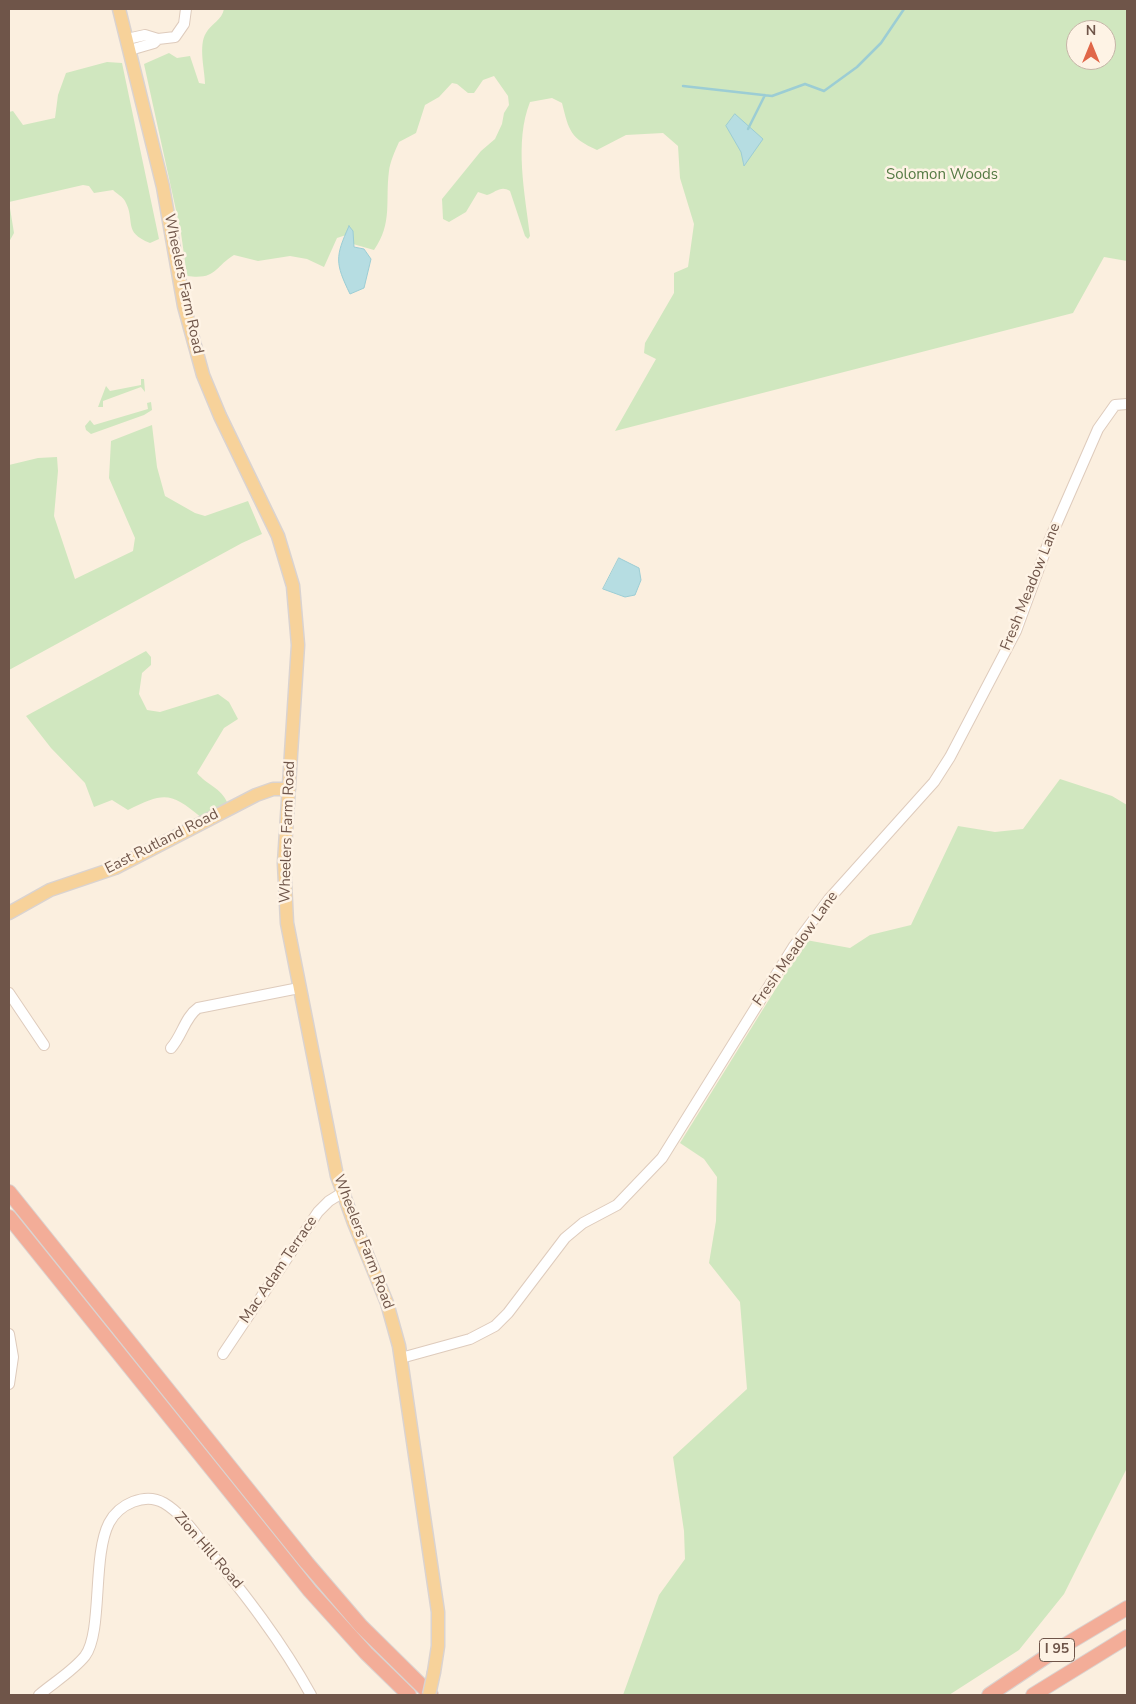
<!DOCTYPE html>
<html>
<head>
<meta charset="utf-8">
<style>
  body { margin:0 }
  #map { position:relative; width:1136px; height:1704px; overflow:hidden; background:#fbefdf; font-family:"Nunito Sans",sans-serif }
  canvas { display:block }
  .frame { position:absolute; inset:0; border:10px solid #6f5549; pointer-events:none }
  .north { position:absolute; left:1066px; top:20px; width:50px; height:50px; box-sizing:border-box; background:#fef3e5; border:1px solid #c5b4a7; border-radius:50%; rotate:0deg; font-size:14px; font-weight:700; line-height:20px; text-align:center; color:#6f5549 }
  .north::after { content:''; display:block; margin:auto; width:18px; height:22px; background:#e06749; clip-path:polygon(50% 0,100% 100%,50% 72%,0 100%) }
</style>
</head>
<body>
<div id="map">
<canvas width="1136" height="1704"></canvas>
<div class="frame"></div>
<div class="north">N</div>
</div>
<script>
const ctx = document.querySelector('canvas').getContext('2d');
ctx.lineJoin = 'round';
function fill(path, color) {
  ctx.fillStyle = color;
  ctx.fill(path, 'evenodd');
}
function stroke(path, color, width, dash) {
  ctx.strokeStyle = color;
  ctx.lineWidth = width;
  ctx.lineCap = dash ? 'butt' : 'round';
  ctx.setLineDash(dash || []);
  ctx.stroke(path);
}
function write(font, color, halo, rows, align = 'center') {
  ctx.font = font + ' "Nunito Sans",sans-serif';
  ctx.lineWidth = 5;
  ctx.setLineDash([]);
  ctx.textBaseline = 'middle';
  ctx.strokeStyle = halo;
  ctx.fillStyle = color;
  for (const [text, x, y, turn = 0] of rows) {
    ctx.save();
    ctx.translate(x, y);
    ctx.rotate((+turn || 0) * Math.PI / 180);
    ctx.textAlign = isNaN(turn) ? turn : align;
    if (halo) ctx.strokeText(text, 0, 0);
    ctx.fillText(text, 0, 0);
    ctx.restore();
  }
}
fill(new Path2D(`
  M224,9H1127V261L1104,257L1073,313L615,431L656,359L644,353L645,343L674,293V273L688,267L694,224L680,178L678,146L663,133L626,135L597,150C570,138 569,131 562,103L552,98L530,102C514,142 525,194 530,236L528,239L525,236L510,191C501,185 496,192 487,195L478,192L466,212L449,222L443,219L442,199L481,151L495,139L502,124L504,113L509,105L508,96L494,76L483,80L474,93H468L457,84L452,83L439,97L425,105L416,133L399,142C395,151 390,162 389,171C385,201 393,223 374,250L353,244L347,232L346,235L337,238L324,267L307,259L290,256L258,261L234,255C214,267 217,280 187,276L181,233L144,64L169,53L177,58L190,56L199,83L205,84C205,70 198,46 206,33C211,24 222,20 224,9ZM1076,30H1106V60H1076Z
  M107,62L122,63L159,239L150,243C122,232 136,221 125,201C123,197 116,193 113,190L94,193L89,186L83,185L9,202L14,233L9,242V112L13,111L23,125L55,118L58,95L66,73Z
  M141,379H144L145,392L141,387L103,401V407H98L106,386L110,391L141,385Z
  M151,402L152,410L144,415L91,434L86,430L85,426L90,420L94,425L148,409L147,403Z
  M152,425L157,467L165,496L195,513L205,516L248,501L262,534L242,543L9,670V465L38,458L57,457L58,471L54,516L75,579L133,551L135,538L109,478L111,441Z
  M146,651L151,657V665L142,673L139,694L147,710L160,712L218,694L229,702L238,719L224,728L197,773C207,785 221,788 227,802L202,818C170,792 165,792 128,810L112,800L94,807L85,783L51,748L26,716Z
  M1060,779L1112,796L1127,805V1468L1064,1594L1019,1650L949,1695H623L659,1595L685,1559L684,1531L673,1457L747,1389L740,1302L709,1263L716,1221L717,1177L704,1159L680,1143L806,940L850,948L870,935L911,925L958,826L995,832L1023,829Z`), '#d0e7bf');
const water = new Path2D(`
  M735,114L763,139L744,166L741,152L726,126Z
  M349,226L353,231L354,247L364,249L371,259L364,288L350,294C335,263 335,257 349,226Z
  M619,558L639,568L641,580L635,595L625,597L603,589Z`);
fill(water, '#b6dde2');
stroke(water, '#9ccdd4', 1);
stroke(new Path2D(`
  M683,86L772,96L805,84L824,91L857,67L881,43L904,9
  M748,129L765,95`), '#9ccdd4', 2.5);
const minor = new Path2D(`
  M127,39L145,35L158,39L175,37L184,24L186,9
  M130,50L154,43L158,39
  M9,993L44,1045
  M171,1048C182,1036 185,1017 198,1008L299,988
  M9,1334L13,1357L9,1384
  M223,1354L318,1212L329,1201L342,1193
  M401,1358L470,1339L495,1326L508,1313L565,1238L583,1223L617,1205L662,1158L794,946L829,899L934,782L950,757L1016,631L1049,541L1098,429L1115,405L1127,404
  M39,1695C53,1683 73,1671 85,1656C103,1632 92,1556 109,1523C119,1504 145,1492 164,1503C181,1513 194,1532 206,1547C244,1593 282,1642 311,1695`);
const major = new Path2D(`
  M119,9L163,187L184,306L203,375L220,416L278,536L293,586L298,645L284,863L287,923L337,1176L354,1223L387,1303L399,1346L438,1612V1646L434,1672
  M9,913L50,890L115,868L256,795L273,789H289`);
const highway = new Path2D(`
  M9,1192L307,1563L361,1626L431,1695
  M9,1217L310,1591L366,1653L409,1695
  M989,1695L1050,1654L1127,1608
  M1033,1695L1127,1637`);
stroke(minor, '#decbbc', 12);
stroke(major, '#dad3d0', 15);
stroke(highway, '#dad3d0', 16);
stroke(minor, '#fff', 10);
stroke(major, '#f7d29a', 12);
stroke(highway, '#f3ad98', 14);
const majorBridge = new Path2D(`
  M429,1695L434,1672`);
stroke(majorBridge, '#dad3d0', 15, []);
stroke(majorBridge, '#f7d29a', 12);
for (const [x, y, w] of [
  [1057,1650,35]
]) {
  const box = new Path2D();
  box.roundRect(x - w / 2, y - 11.5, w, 23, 4);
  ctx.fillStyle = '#fef3e5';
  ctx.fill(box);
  stroke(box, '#6f5549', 1);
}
write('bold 14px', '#6f5549', null, [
  ["I 95",1057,1650]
]);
write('15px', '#557a44', '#fef3e5', [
  ["Solomon Woods",942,175]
]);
write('15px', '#6f5549', '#fef3e5', [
  ["Wheelers Farm Road",183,284,78],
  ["Fresh Meadow Lane",1031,587,-68],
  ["Wheelers Farm Road",288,832,-88],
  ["East Rutland Road",162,842,-27],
  ["Fresh Meadow Lane",796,949,-55],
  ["Wheelers Farm Road",363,1242,69],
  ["Mac Adam Terrace",279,1270,-56],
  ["Zion Hill Road",208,1551,49]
]);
</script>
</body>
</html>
